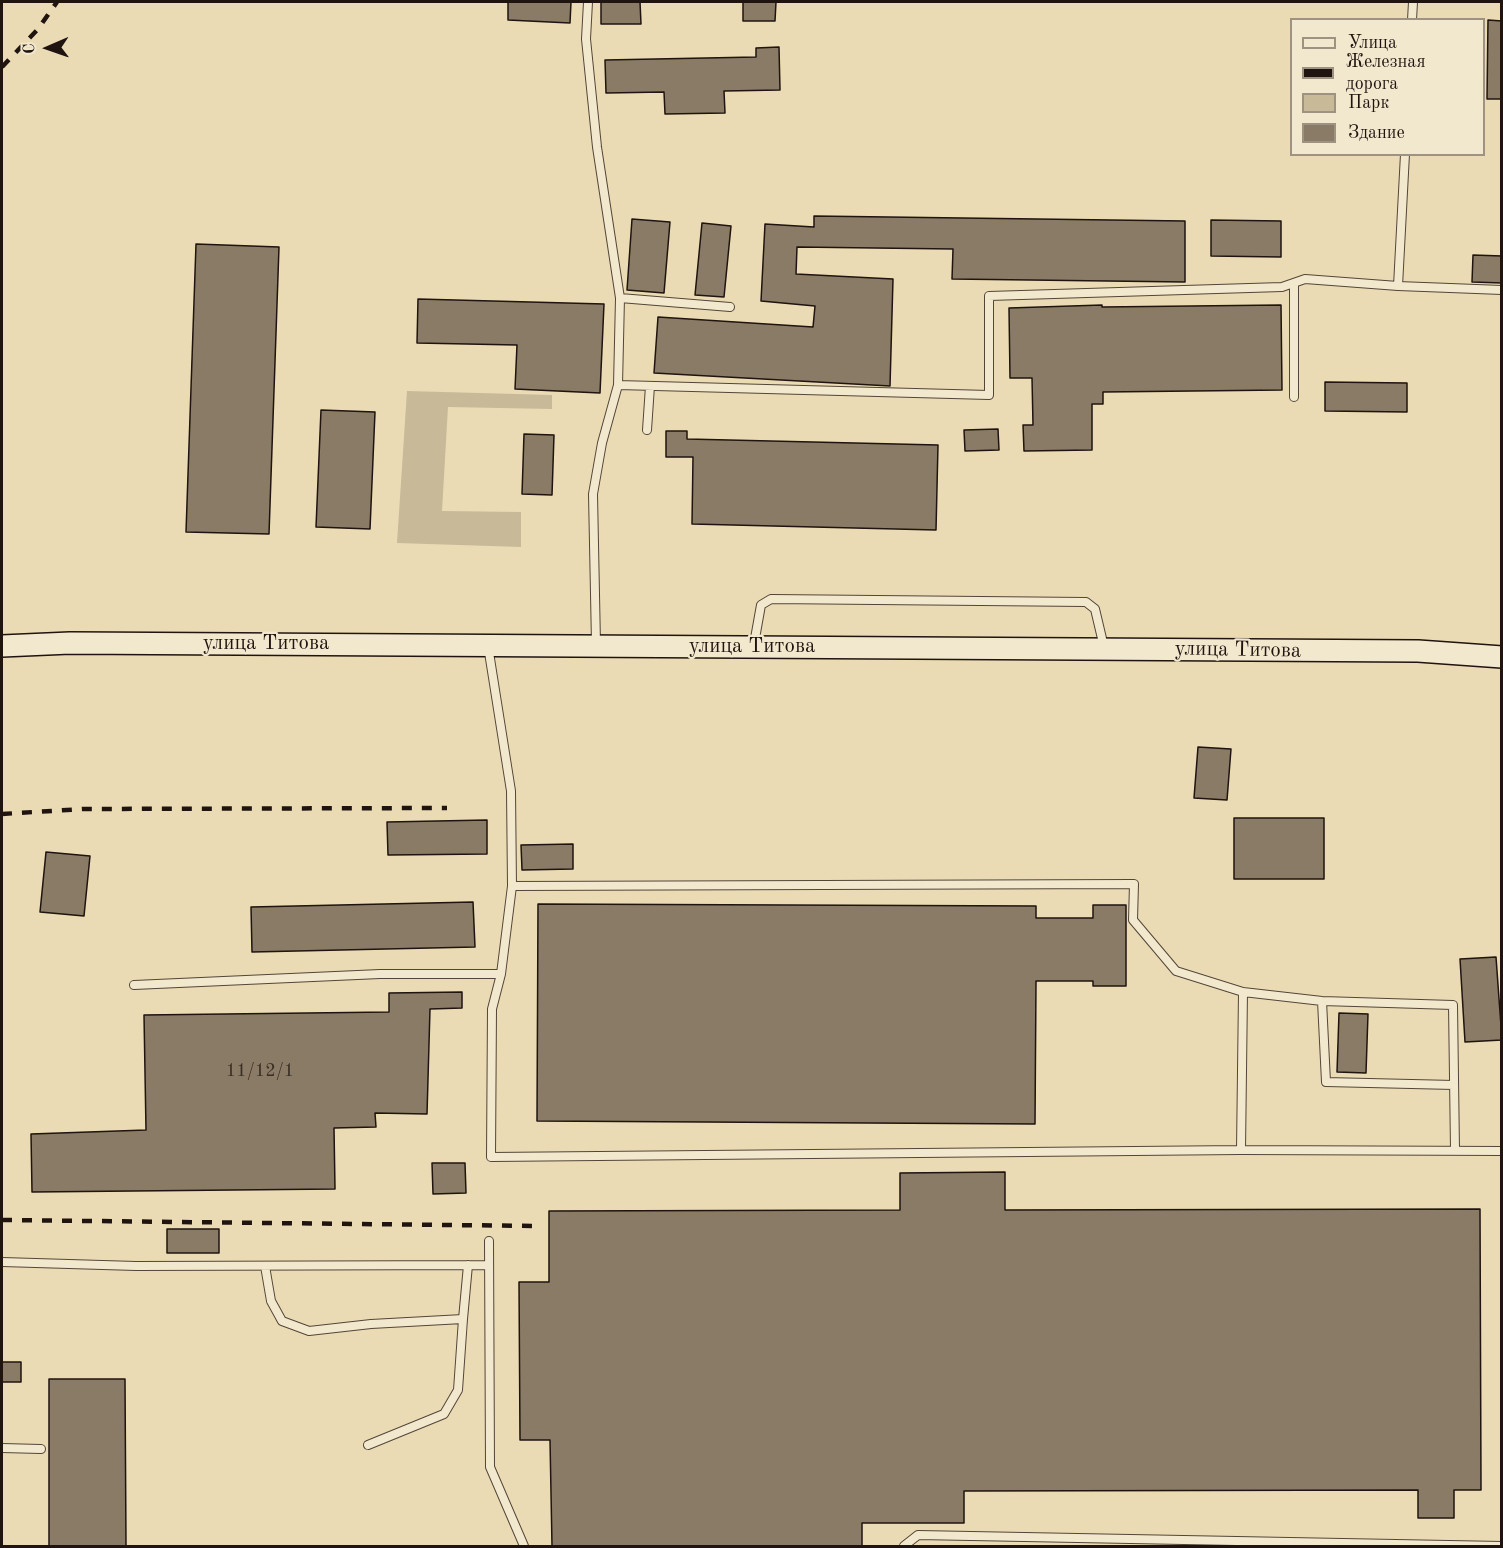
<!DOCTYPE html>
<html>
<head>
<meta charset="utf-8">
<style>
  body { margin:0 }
  #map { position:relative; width:1503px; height:1548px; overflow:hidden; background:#ebdbb4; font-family:"Old Standard TT",serif }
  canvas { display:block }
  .frame { position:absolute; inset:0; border:3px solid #1f140f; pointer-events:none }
  .legend { position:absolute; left:1290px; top:18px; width:195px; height:138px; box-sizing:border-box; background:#f2e8ce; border:2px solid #9e9382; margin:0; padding:8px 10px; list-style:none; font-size:18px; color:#1f140f }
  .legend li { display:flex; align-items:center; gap:12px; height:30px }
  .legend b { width:30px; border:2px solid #9e9382 }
  .north { position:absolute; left:18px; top:18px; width:60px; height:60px; -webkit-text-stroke:4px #f2e8ce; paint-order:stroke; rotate:268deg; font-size:16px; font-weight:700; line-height:24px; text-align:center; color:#1f140f }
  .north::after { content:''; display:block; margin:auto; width:21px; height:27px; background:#1f140f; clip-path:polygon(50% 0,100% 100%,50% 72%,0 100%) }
</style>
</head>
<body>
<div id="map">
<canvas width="1503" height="1548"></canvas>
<div class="frame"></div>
<ul class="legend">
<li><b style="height:8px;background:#f2e8ce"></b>Улица</li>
<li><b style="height:8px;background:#1f140f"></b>Железная дорога</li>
<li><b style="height:16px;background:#c8b998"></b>Парк</li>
<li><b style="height:16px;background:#897b65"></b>Здание</li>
</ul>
<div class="north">С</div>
</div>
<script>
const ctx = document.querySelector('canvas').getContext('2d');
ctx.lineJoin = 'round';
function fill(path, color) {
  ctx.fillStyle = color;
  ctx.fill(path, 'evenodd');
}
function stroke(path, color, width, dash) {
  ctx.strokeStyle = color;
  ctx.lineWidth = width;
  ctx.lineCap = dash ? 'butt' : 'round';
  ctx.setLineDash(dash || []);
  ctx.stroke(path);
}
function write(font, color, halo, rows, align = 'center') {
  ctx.font = font + ' "Old Standard TT",serif';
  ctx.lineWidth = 4.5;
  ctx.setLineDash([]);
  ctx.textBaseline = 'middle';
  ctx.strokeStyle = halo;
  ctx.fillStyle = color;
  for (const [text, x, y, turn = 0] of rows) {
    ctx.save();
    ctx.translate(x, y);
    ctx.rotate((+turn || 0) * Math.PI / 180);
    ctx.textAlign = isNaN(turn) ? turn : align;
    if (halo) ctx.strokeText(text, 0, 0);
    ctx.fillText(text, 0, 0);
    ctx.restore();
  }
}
fill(new Path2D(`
  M407,391L552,395V409L448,407L442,511L521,512V547L397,543Z`), '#c8b998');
const building = new Path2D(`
  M508,2H571L570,23L508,20Z
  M601,2H640L641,24H601Z
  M743,2H776L775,21H743Z
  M1488,20L1502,21V99H1487Z
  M779,47L780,90L724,91L725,113L665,114L664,92L606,93L605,60L756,57V48Z
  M814,216L1185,221V282L952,279L953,249L797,247L796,274L893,279L890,386L654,373L658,317L813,327L815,306L761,301L765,224L814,227Z
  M632,219L670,222L664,293L627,290Z
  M1211,220L1281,221V257L1211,256Z
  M702,223L731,226L724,297L695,295Z
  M196,244L279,247L269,534L186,532Z
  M1473,255L1502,256V283L1472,282Z
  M418,299L604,304L600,393L515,389L517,345L417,343Z
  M1102,305V307L1281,305L1282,390L1103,392V404H1092V450L1024,451L1023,425H1033L1032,378H1010L1009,308Z
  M1325,382L1407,383V412L1325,411Z
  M321,410L375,412L370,529L316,527Z
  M998,429L999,450L965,451L964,430Z
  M666,431H687V439L938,445L936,530L692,524L693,457H666Z
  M524,434L554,435L552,495L522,494Z
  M1198,747L1231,749L1227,800L1194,798Z
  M1234,818H1324V879H1234Z
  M487,820V854L388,855L387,822Z
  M573,844V869L522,870L521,845Z
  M46,852L90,856L84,916L40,912Z
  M473,902L475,947L252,952L251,907Z
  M538,904L1036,906V918H1093V905H1126V986H1093V981H1036L1035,1124L537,1121Z
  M1496,957L1502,1040L1465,1042L1460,959Z
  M462,992V1008L430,1009L427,1114L375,1113L376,1127L334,1128L335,1189L32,1192L31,1134L146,1130L144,1015L389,1012V993Z
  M1339,1013L1368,1014L1366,1073L1337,1072Z
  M432,1163H465L466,1193L433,1194Z
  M1005,1172V1210L1480,1209L1481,1490H1454V1518H1418V1490L964,1491V1523H862V1546H552L550,1440H520L519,1282H549V1211L900,1210V1173Z
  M167,1229H219V1253H167Z
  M2,1362H21V1382H2Z
  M49,1379H125L126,1546H49Z`);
fill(building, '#897b65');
stroke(building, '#1f140f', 1.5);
const lane = new Path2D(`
  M588,2L586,39L597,147L620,298L618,385L989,395V296L1282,287L1305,279L1398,286
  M1412,20L1413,2
  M1405,154L1398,286L1502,290
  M1294,283V397
  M620,298L730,307
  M647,430L650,386
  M596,644L593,494L602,443L618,385
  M754,644L761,605L771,599L1086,602L1095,609L1104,647
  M488,646L511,791L512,886
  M134,985L380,974H501
  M1243,992L1322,1001L1453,1005L1455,1150
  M1322,1001L1326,1082L1454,1085
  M1241,1150L1243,992L1176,971L1133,920L1134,884L512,886L501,974L492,1009L491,1157L1241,1150L1502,1151
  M489,1241L490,1467L524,1546
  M2,1262L136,1266L489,1265
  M265,1266L271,1301L282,1321L309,1331L371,1324L463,1319L468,1265
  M368,1445L444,1414L458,1390L463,1319
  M2,1448L41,1449
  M904,1546L918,1535L1502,1546`);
const secondary = new Path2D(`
  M2,646L70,643L1418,651L1502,657`);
stroke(lane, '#524638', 10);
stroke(secondary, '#1f140f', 24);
stroke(lane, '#f2e8ce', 8);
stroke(secondary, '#f2e8ce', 21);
stroke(new Path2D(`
  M2,67L38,29L57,2
  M2,814L82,809L447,808
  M2,1220L538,1226`), '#1f140f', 4.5, [10, 10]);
write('18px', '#3a2e24', null, [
  ["11/12/1",260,1071]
]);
write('21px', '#1f140f', '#f2e8ce', [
  ["улица Титова",266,643],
  ["улица Титова",752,646],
  ["улица Титова",1238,650,1]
]);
</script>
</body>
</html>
